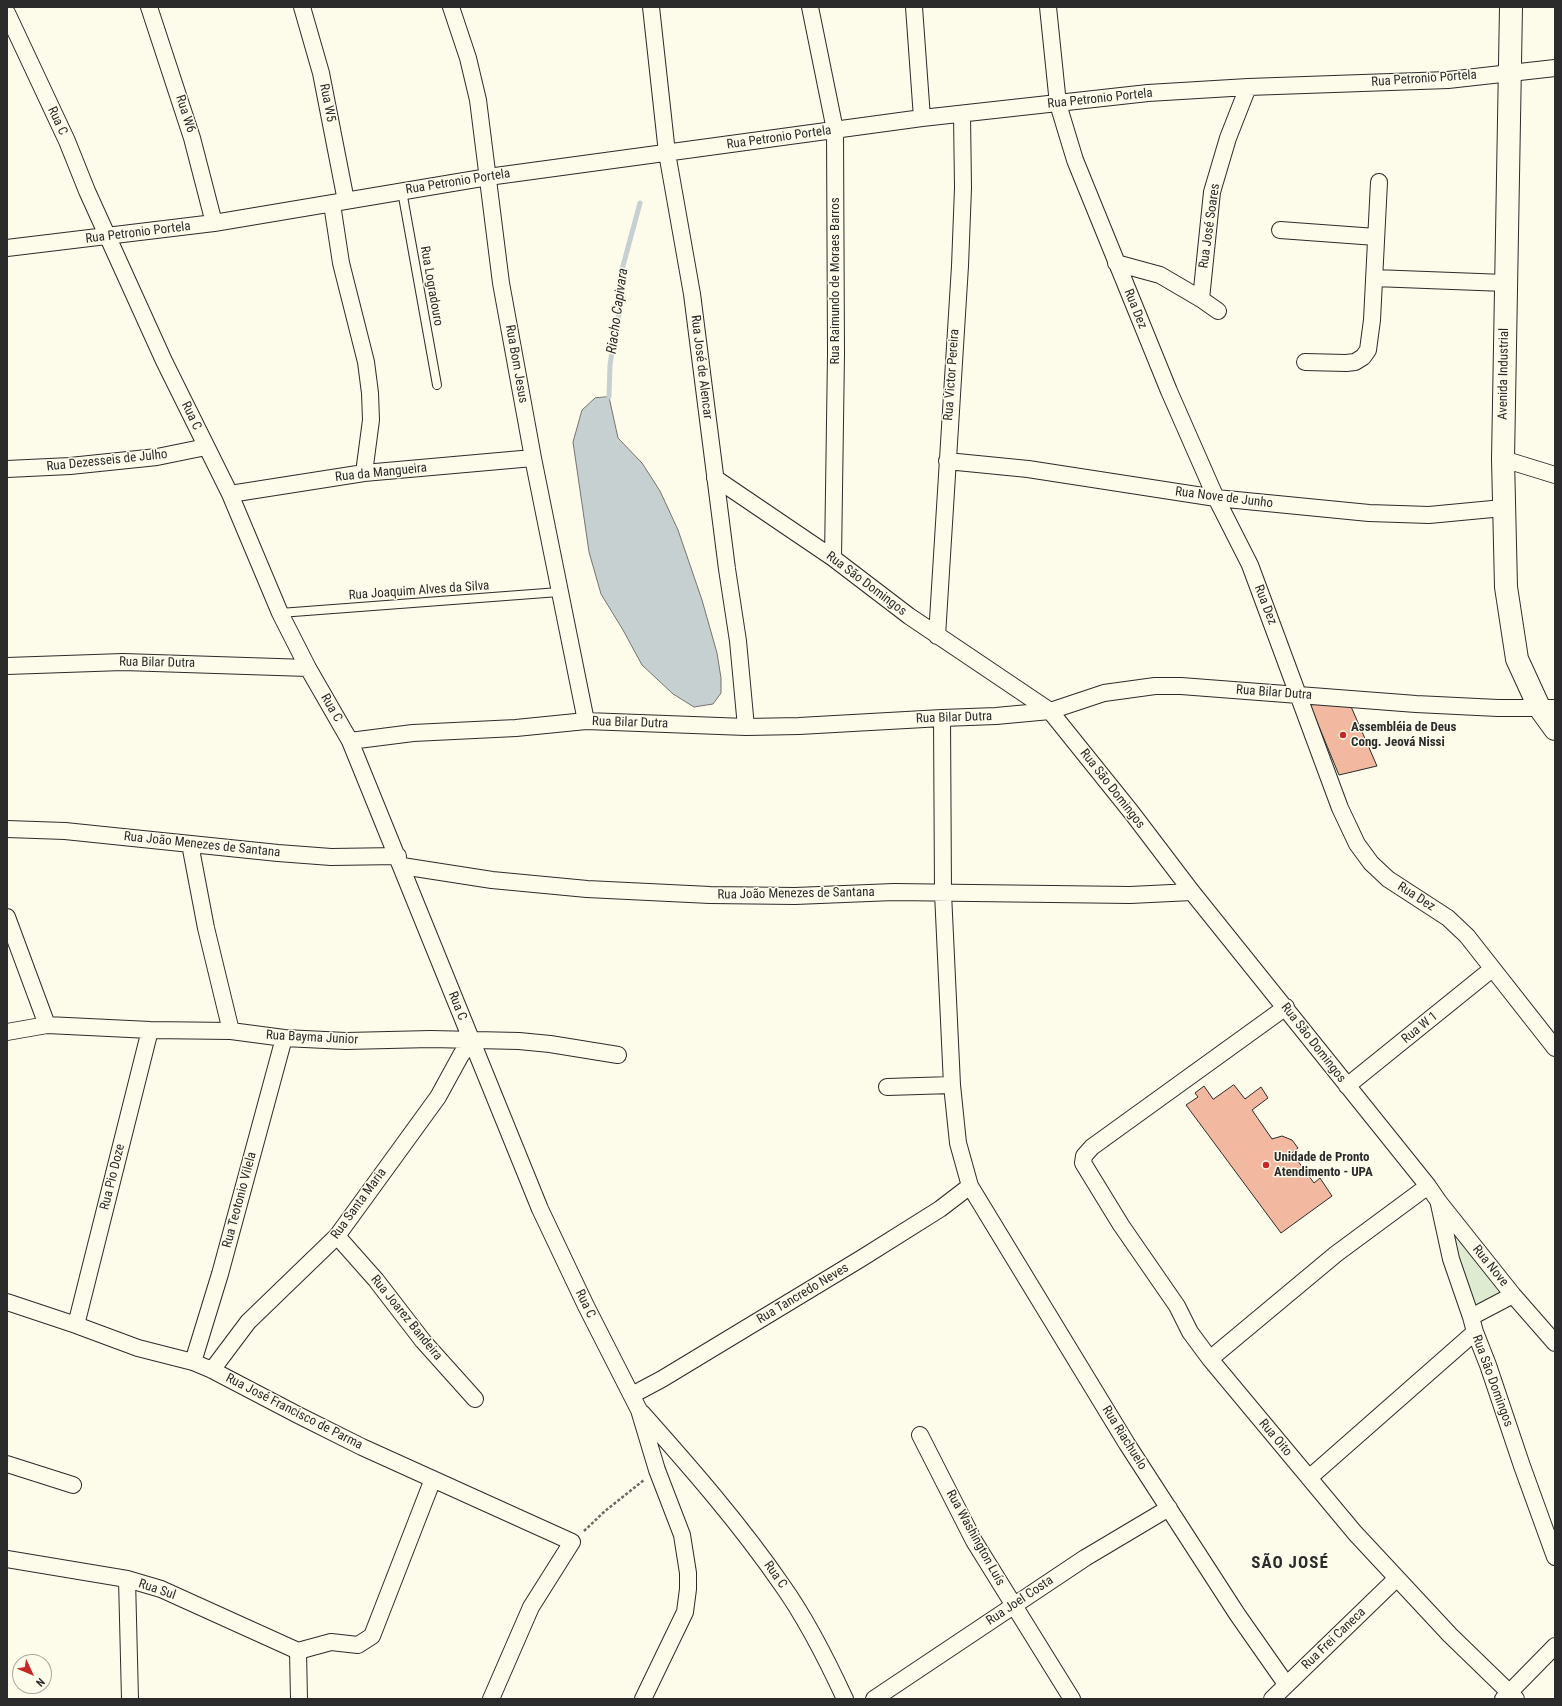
<!DOCTYPE html>
<html>
<head>
<meta charset="utf-8">
<style>
  body { margin:0 }
  #map { position:relative; width:1562px; height:1706px; overflow:hidden; background:#fdfbea; font-family:"Roboto Condensed",sans-serif }
  canvas { display:block }
  .frame { position:absolute; inset:0; border:8px solid #2b2b2b; pointer-events:none }
  .north { position:absolute; left:12px; top:1654px; width:40px; height:40px; box-sizing:border-box; background:#fdfbea; border:1px solid #a9a89e; border-radius:50%; rotate:134deg; font-size:11px; font-weight:700; line-height:16px; text-align:center; color:#2b2b2b }
  .north::after { content:''; display:block; margin:auto; width:14px; height:18px; background:#c62828; clip-path:polygon(50% 0,100% 100%,50% 72%,0 100%) }
</style>
</head>
<body>
<div id="map">
<canvas width="1562" height="1706"></canvas>
<div class="frame"></div>
<div class="north">N</div>
</div>
<script>
const ctx = document.querySelector('canvas').getContext('2d');
ctx.lineJoin = 'round';
function fill(path, color) {
  ctx.fillStyle = color;
  ctx.fill(path, 'evenodd');
}
function stroke(path, color, width, dash) {
  ctx.strokeStyle = color;
  ctx.lineWidth = width;
  ctx.lineCap = dash ? 'butt' : 'round';
  ctx.setLineDash(dash || []);
  ctx.stroke(path);
}
function write(font, color, halo, rows, align = 'center') {
  ctx.font = font + ' "Roboto Condensed",sans-serif';
  ctx.lineWidth = 3;
  ctx.setLineDash([]);
  ctx.textBaseline = 'middle';
  ctx.strokeStyle = halo;
  ctx.fillStyle = color;
  for (const [text, x, y, turn = 0] of rows) {
    ctx.save();
    ctx.translate(x, y);
    ctx.rotate((+turn || 0) * Math.PI / 180);
    ctx.textAlign = isNaN(turn) ? turn : align;
    if (halo) ctx.strokeText(text, 0, 0);
    ctx.fillText(text, 0, 0);
    ctx.restore();
  }
}
const green = new Path2D(`
  M1443,1212L1507,1292L1477,1311Z`);
fill(green, '#deebd1');
stroke(green, '#74746e', 1);
const water = new Path2D(`
  M609,397L618,438L642,463L660,491L678,530L702,600L717,653L721,678V693L713,704L694,707L673,694L642,665L623,630L601,594L589,552L573,442L582,410L595,398Z`);
fill(water, '#c7d0d0');
stroke(water, '#74746e', 1);
stroke(new Path2D(`
  M609,397L610,365L615,331L620,310V277L640,203`), '#c7d0d0', 5);
const building = new Path2D(`
  M1349,702L1377,766L1339,775L1310,705Z
  M1234,1085L1245,1099L1261,1087L1268,1098L1252,1110L1272,1139L1282,1136L1292,1140L1298,1148L1292,1153L1314,1183L1320,1178L1332,1196L1281,1233L1186,1105L1198,1097L1195,1093L1204,1086L1213,1099Z`);
fill(building, '#f2b8a0');
stroke(building, '#2b2b2b', 1);
const lane = new Path2D(`
  M402,191L437,385
  M280,613L559,592`);
const street = new Path2D(`
  M149,7L192,138L214,223
  M302,7L321,73L346,201
  M451,7L468,58L478,100L501,283L533,458L586,721
  M651,7L667,153L692,294L727,569L738,641L746,727
  M810,7L835,130L836,354L833,558
  M914,7L922,118
  M1048,7L1058,104L1075,160L1169,391L1216,498L1250,565L1340,808L1357,844L1371,863L1388,879L1448,918L1467,936L1555,1048
  M7,13L67,141L87,191L164,361L230,494L280,613L308,668L350,741L540,1209L586,1306L639,1410L657,1470L682,1535L688,1573V1589L685,1612L643,1699
  M332,204L341,263L366,362L370,393L371,420L364,473
  M1280,230L1376,237
  M7,248L214,223L488,177L922,118L1148,93L1248,87L1448,80L1555,68
  M1116,263L1160,275L1201,299L1218,311
  M1374,278L1505,283
  M1201,299L1212,192L1228,138L1248,87
  M1305,362L1346,363L1355,362L1363,357L1368,350L1372,320L1379,182
  M1503,459L1555,475
  M947,461L1028,469L1216,498L1369,513L1429,515L1503,508
  M7,469L70,466L157,457L206,447
  M715,478L833,558L909,616L1050,711L1132,813L1192,892L1428,1186L1439,1202L1513,1295L1555,1343
  M230,494L364,473L533,458
  M937,636L960,266L963,188L962,115
  M7,666L123,662L308,668
  M942,718L943,893L952,1085L958,1143L970,1186L1127,1444L1237,1614L1286,1684
  M350,741L413,733L516,728L586,721L746,727L799,726L942,718L996,716L1050,711L1104,693L1155,686H1181L1416,704L1498,708H1555
  M7,829L65,831L278,853L331,857L398,856
  M190,844L206,928L231,1031
  M402,866L492,880L587,889L710,895L795,896L894,892L1130,895L1192,892
  M7,917L47,1025
  M1286,1007L1092,1147L1084,1156L1083,1163L1121,1225L1177,1306L1190,1332L1210,1359L1355,1533L1450,1635L1516,1699
  M7,1032L47,1025L150,1030L231,1031L284,1038L346,1041L431,1039L519,1041L550,1044L618,1055
  M1347,1086L1492,969
  M887,1087L952,1085
  M1439,1204L1451,1259L1471,1317L1475,1332L1488,1365L1522,1466L1555,1557
  M337,1236L376,1280L423,1341L475,1399
  M7,1302L76,1325L138,1348L193,1362L212,1370L298,1415L362,1447L572,1542L531,1607L491,1699
  M1471,1317L1513,1295
  M76,1325L150,1030
  M1210,1359L1336,1254L1428,1186
  M193,1362L220,1274L284,1038
  M212,1370L248,1322L337,1236L438,1097L461,1055L471,1041
  M632,1395L662,1379L862,1258L940,1209L970,1186
  M642,1413C691,1468 740,1524 782,1585C807,1620 827,1660 845,1699
  M920,1435L974,1541L1072,1699
  M7,1464L73,1485
  M1309,1478L1475,1332
  M7,1559L127,1579L161,1589L298,1651
  M127,1579L130,1699
  M298,1651L331,1642L358,1645L372,1636L433,1479
  M298,1651L299,1699
  M874,1699L1085,1558L1169,1508
  M1272,1699L1396,1579
  M1503,1699L1555,1646`);
const secondary = new Path2D(`
  M1511,7L1503,459L1506,587L1517,659L1539,707L1555,729`);
stroke(lane, '#2b2b2b', 10);
stroke(street, '#2b2b2b', 18);
stroke(secondary, '#2b2b2b', 24);
stroke(new Path2D(`
  M584,1531L605,1511L644,1480`), '#6a6964', 2.5, [3, 2]);
stroke(lane, '#fdfbea', 8);
stroke(street, '#fdfbea', 16);
stroke(secondary, '#fdfbea', 22);
for (const [x, y, r, color] of [
  [1343,735,4,"#c62828"],
  [1266,1165,4,"#c62828"]
]) {
  const dot = new Path2D();
  dot.arc(x, y, r, 0, 2 * Math.PI);
  ctx.fillStyle = color;
  ctx.fill(dot);
  stroke(dot, '#fdfbea', 1.5);
}
write('13px', '#2b2b2b', '#fdfbea', [
  ["Rua Petronio Portela",1424,79,-4],
  ["Rua Petronio Portela",1100,99,-6],
  ["Rua W5",327,103,79],
  ["Rua W6",185,114,72],
  ["Rua C",57,121,65],
  ["Rua Petronio Portela",779,138,-8],
  ["Rua Petronio Portela",458,182,-9],
  ["Rua José Soares",1210,226,-82],
  ["Rua Petronio Portela",138,233,-7],
  ["Rua Raimundo de Moraes Barros",836,281,-90],
  ["Rua Logradouro",431,286,80],
  ["Rua Dez",1135,309,68],
  ["Rua Bom Jesus",516,364,80],
  ["Rua José de Alencar",701,367,83],
  ["Avenida Industrial",1504,374,-89],
  ["Rua Victor Pereira",952,375,-86],
  ["Rua C",191,416,64],
  ["Rua Dezesseis de Julho",107,461,-6],
  ["Rua da Mangueira",381,473,-6],
  ["Rua Nove de Junho",1224,498,7],
  ["Rua São Domingos",866,584,37],
  ["Rua Joaquim Alves da Silva",419,591,-4],
  ["Rua Dez",1265,605,69],
  ["Rua Bilar Dutra",157,663,1],
  ["Rua Bilar Dutra",1274,693,4],
  ["Rua C",331,708,60],
  ["Rua Bilar Dutra",954,718,-2],
  ["Rua Bilar Dutra",630,723,2],
  ["Rua São Domingos",1112,789,52],
  ["Rua João Menezes de Santana",202,845,6],
  ["Rua João Menezes de Santana",796,894,-1],
  ["Rua Dez",1416,897,33],
  ["Rua C",457,1006,68],
  ["Rua W 1",1420,1028,-39],
  ["Rua Bayma Junior",312,1038,3],
  ["Rua São Domingos",1313,1043,52],
  ["Rua Pio Doze",113,1177,-76],
  ["Rua Teotonio Vilela",240,1200,-75],
  ["Rua Santa Maria",359,1204,-54],
  ["Rua Nove",1490,1266,51],
  ["Rua Tancredo Neves",803,1294,-31],
  ["Rua C",585,1304,64],
  ["Rua Joarez Bandeira",406,1318,51],
  ["Rua São Domingos",1492,1381,70],
  ["Rua José Francisco de Parma",294,1412,27],
  ["Rua Riachuelo",1124,1438,58],
  ["Rua Oito",1275,1438,50],
  ["Rua Washington Luís",975,1538,61],
  ["Rua C",775,1575,55],
  ["Rua Sul",157,1590,19],
  ["Rua Joel Costa",1020,1601,-34],
  ["Rua Frei Caneca",1334,1639,-44]
]);
write('bold 13px', '#2b2b2b', '#fdfbea', [
  ["Assembléia de Deus",1351,728],
  ["Cong. Jeová Nissi",1351,743],
  ["Unidade de Pronto",1274,1158],
  ["Atendimento - UPA",1274,1173]
], 'left');
write('italic 14px', '#2b2b2b', '#fdfbea', [
  ["Riacho Capivara",618,311,-82]
]);
ctx.letterSpacing = '1px';
write('bold 17px', '#2b2b2b', '#fdfbea', [
  ["SÃO JOSÉ",1290,1564]
]);
ctx.letterSpacing = '0px';
</script>
</body>
</html>
